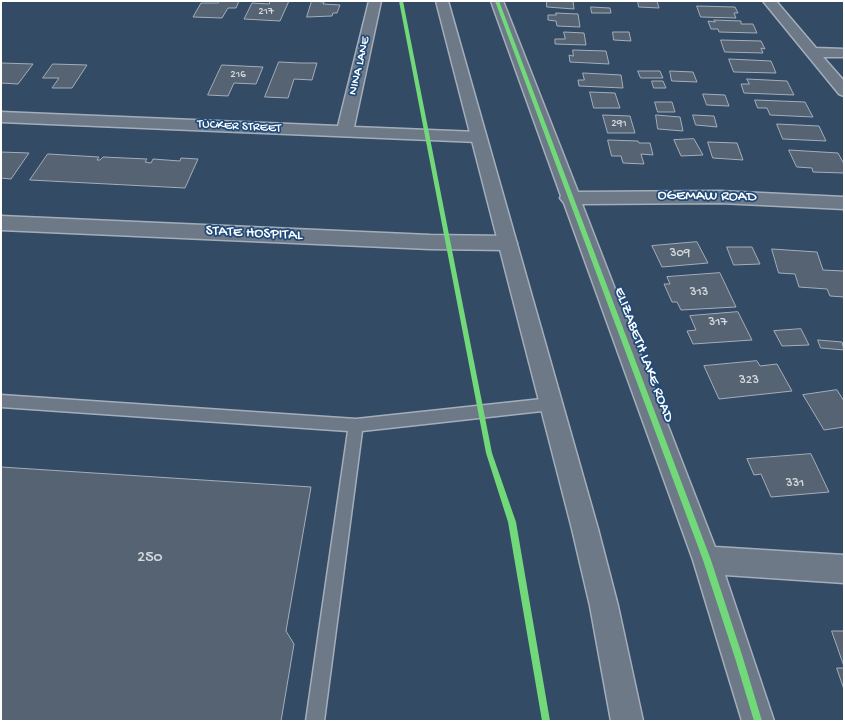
<!DOCTYPE html>
<html>
<head>
<meta charset="utf-8">
<style>
  body { margin:0 }
  #map { position:relative; width:845px; height:722px; overflow:hidden; background:#344b65; font-family:"Gochi Hand",sans-serif }
  canvas { display:block }
  .frame { position:absolute; inset:0; border:2px solid #fff; pointer-events:none }
</style>
</head>
<body>
<div id="map">
<canvas width="845" height="722"></canvas>
<div class="frame"></div>
</div>
<script>
const ctx = document.querySelector('canvas').getContext('2d');
ctx.lineJoin = 'round';
function fill(path, color) {
  ctx.fillStyle = color;
  ctx.fill(path, 'evenodd');
}
function stroke(path, color, width, dash) {
  ctx.strokeStyle = color;
  ctx.lineWidth = width;
  ctx.lineCap = dash ? 'butt' : 'round';
  ctx.setLineDash(dash || []);
  ctx.stroke(path);
}
function write(font, color, halo, rows, align = 'center') {
  ctx.font = font + ' "Gochi Hand",sans-serif';
  ctx.lineWidth = 3.5;
  ctx.setLineDash([]);
  ctx.textBaseline = 'middle';
  ctx.strokeStyle = halo;
  ctx.fillStyle = color;
  for (const [text, x, y, turn = 0] of rows) {
    ctx.save();
    ctx.translate(x, y);
    ctx.rotate((+turn || 0) * Math.PI / 180);
    ctx.textAlign = isNaN(turn) ? turn : align;
    if (halo) ctx.strokeText(text, 0, 0);
    ctx.fillText(text, 0, 0);
    ctx.restore();
  }
}
const building = new Path2D(`
  M219,1H239L236,8H228L222,18L193,17L201,3H218Z
  M270,1H289L280,21L244,19L252,3L269,4Z
  M312,1L324,2L323,4L340,5L337,13H333L332,16L307,17Z
  M547,1H573L574,9L547,7Z
  M638,1H657L659,8L639,7Z
  M697,6L735,7L738,13H734L736,18L701,17Z
  M591,7L610,8L611,13H592Z
  M556,13L578,14L580,27L557,26L556,21L548,20V15H556Z
  M714,20L741,21V24H753L757,33L719,32L718,29H711L708,21L715,22Z
  M564,32L584,33L586,45L555,44V39H565Z
  M613,32H629L631,41L614,40Z
  M721,40L761,41L765,49L761,48L763,53L725,52Z
  M573,50L606,51L609,64L570,62L569,55L573,56Z
  M729,59L771,61L776,73L734,72Z
  M279,62L300,63H317L312,80L294,79L288,98L265,97Z
  M1,63L33,64L18,84L1,83Z
  M53,64L87,65L72,88H52L59,78H43Z
  M222,65L242,66L263,67L256,84L234,83L228,96L208,95Z
  M638,71H660L663,78H641Z
  M670,71L693,72L697,82L672,81Z
  M583,73L621,75L623,88L579,86L578,80H584Z
  M747,79L787,81L794,95L744,93L741,84H749Z
  M652,81H663L666,88H654Z
  M590,92L615,93L620,108H594Z
  M703,94L725,95L729,106L707,105Z
  M755,100L805,102L813,117L770,115L767,108H758Z
  M655,102H672L675,112H658Z
  M603,115L630,116L635,133H608Z
  M656,115L680,117L683,131L658,129Z
  M693,115L714,116L717,127L696,125Z
  M777,124L819,126L826,141L783,139Z
  M694,139L703,155L681,156L674,140Z
  M608,140L638,141L639,143H650L653,155L641,154L644,164L623,163L621,156H612Z
  M708,142L737,143L743,160L713,158Z
  M789,150L838,153L844,164V173L813,172L812,168L797,167Z
  M1,152L29,153L11,179L1,178Z
  M48,154L99,157L97,160H100L103,157L147,159L145,162L151,163L153,159L180,161L181,158L198,159L185,188L30,180Z
  M697,242L708,263L662,267L652,246Z
  M727,247H752L760,264L734,265Z
  M772,249L817,252L823,270L844,271V297L830,296L827,289L799,287L795,274L779,273Z
  M720,273L736,307L681,310L677,302H672L664,284H670L667,277Z
  M738,312L752,340L693,344L687,331L696,330L690,316Z
  M801,329L809,345L782,346L774,331Z
  M818,340L842,342L844,350L821,348Z
  M757,361L760,366L777,364L792,391L719,399L704,366Z
  M837,390L844,401V427L824,430L803,395Z
  M811,454L829,492L771,497L761,474L754,475L747,459Z
  M1,467L311,487L286,631L294,644L281,721H1Z
  M832,631H844V666Z
  M837,668H844V689Z`);
fill(building, '#566373');
stroke(building, '#a4aeba', 1);
const lane = new Path2D(`
  M1,395L356,419L551,398L556,400L558,404L556,408L551,410L362,431L324,721H306L348,431L1,407Z`);
const street = new Path2D(`
  M369,1H381L354,127L478,132L484,133L486,137L484,141L478,142L1,122V112L338,126Z
  M491,1H503L578,192L720,191L844,197V209L720,203L582,204L715,547L844,555V583L725,575L774,721H742L693,560L564,203L560,198L561,196Z
  M763,1H776L816,48L844,49V57H823L844,81V96L839,94Z
  M1,216L430,235L507,236L514,238L517,243L514,248L507,250L430,249L1,230Z`);
const secondary = new Path2D(`
  M436,1H448L598,529L618,606L643,721H611L590,606L572,529Z`);
stroke(lane, '#a4aeba', 3);
stroke(street, '#a4aeba', 3);
stroke(secondary, '#a4aeba', 3);
fill(lane, '#6d7986');
fill(street, '#6d7986');
fill(secondary, '#6d7986');
fill(new Path2D(`
  M399,1H403L492,453L516,522L550,721H542L508,522L486,453Z
  M495,1H499L711,560L743,658L762,721H754L735,658L703,560Z`), '#71d979');
write('11px', '#d5d8dc', null, [
  ["217",266,12],
  ["216",238,75],
  ["291",619,124]
]);
write('13px', '#fff', '#1f4a7a', [
  ["NINA LANE",360,66,-77],
  ["TUCKER STREET",239,127,3]
]);
write('13px', '#d5d8dc', null, [
  ["309",680,254],
  ["313",699,293],
  ["317",718,323],
  ["323",749,381],
  ["331",795,484]
]);
write('15px', '#fff', '#1f4a7a', [
  ["OGEMAW ROAD",707,197,1],
  ["STATE HOSPITAL",254,234,3],
  ["ELIZABETH LAKE ROAD",643,355,69]
]);
write('16px', '#d5d8dc', null, [
  ["250",150,559]
]);
</script>
</body>
</html>
